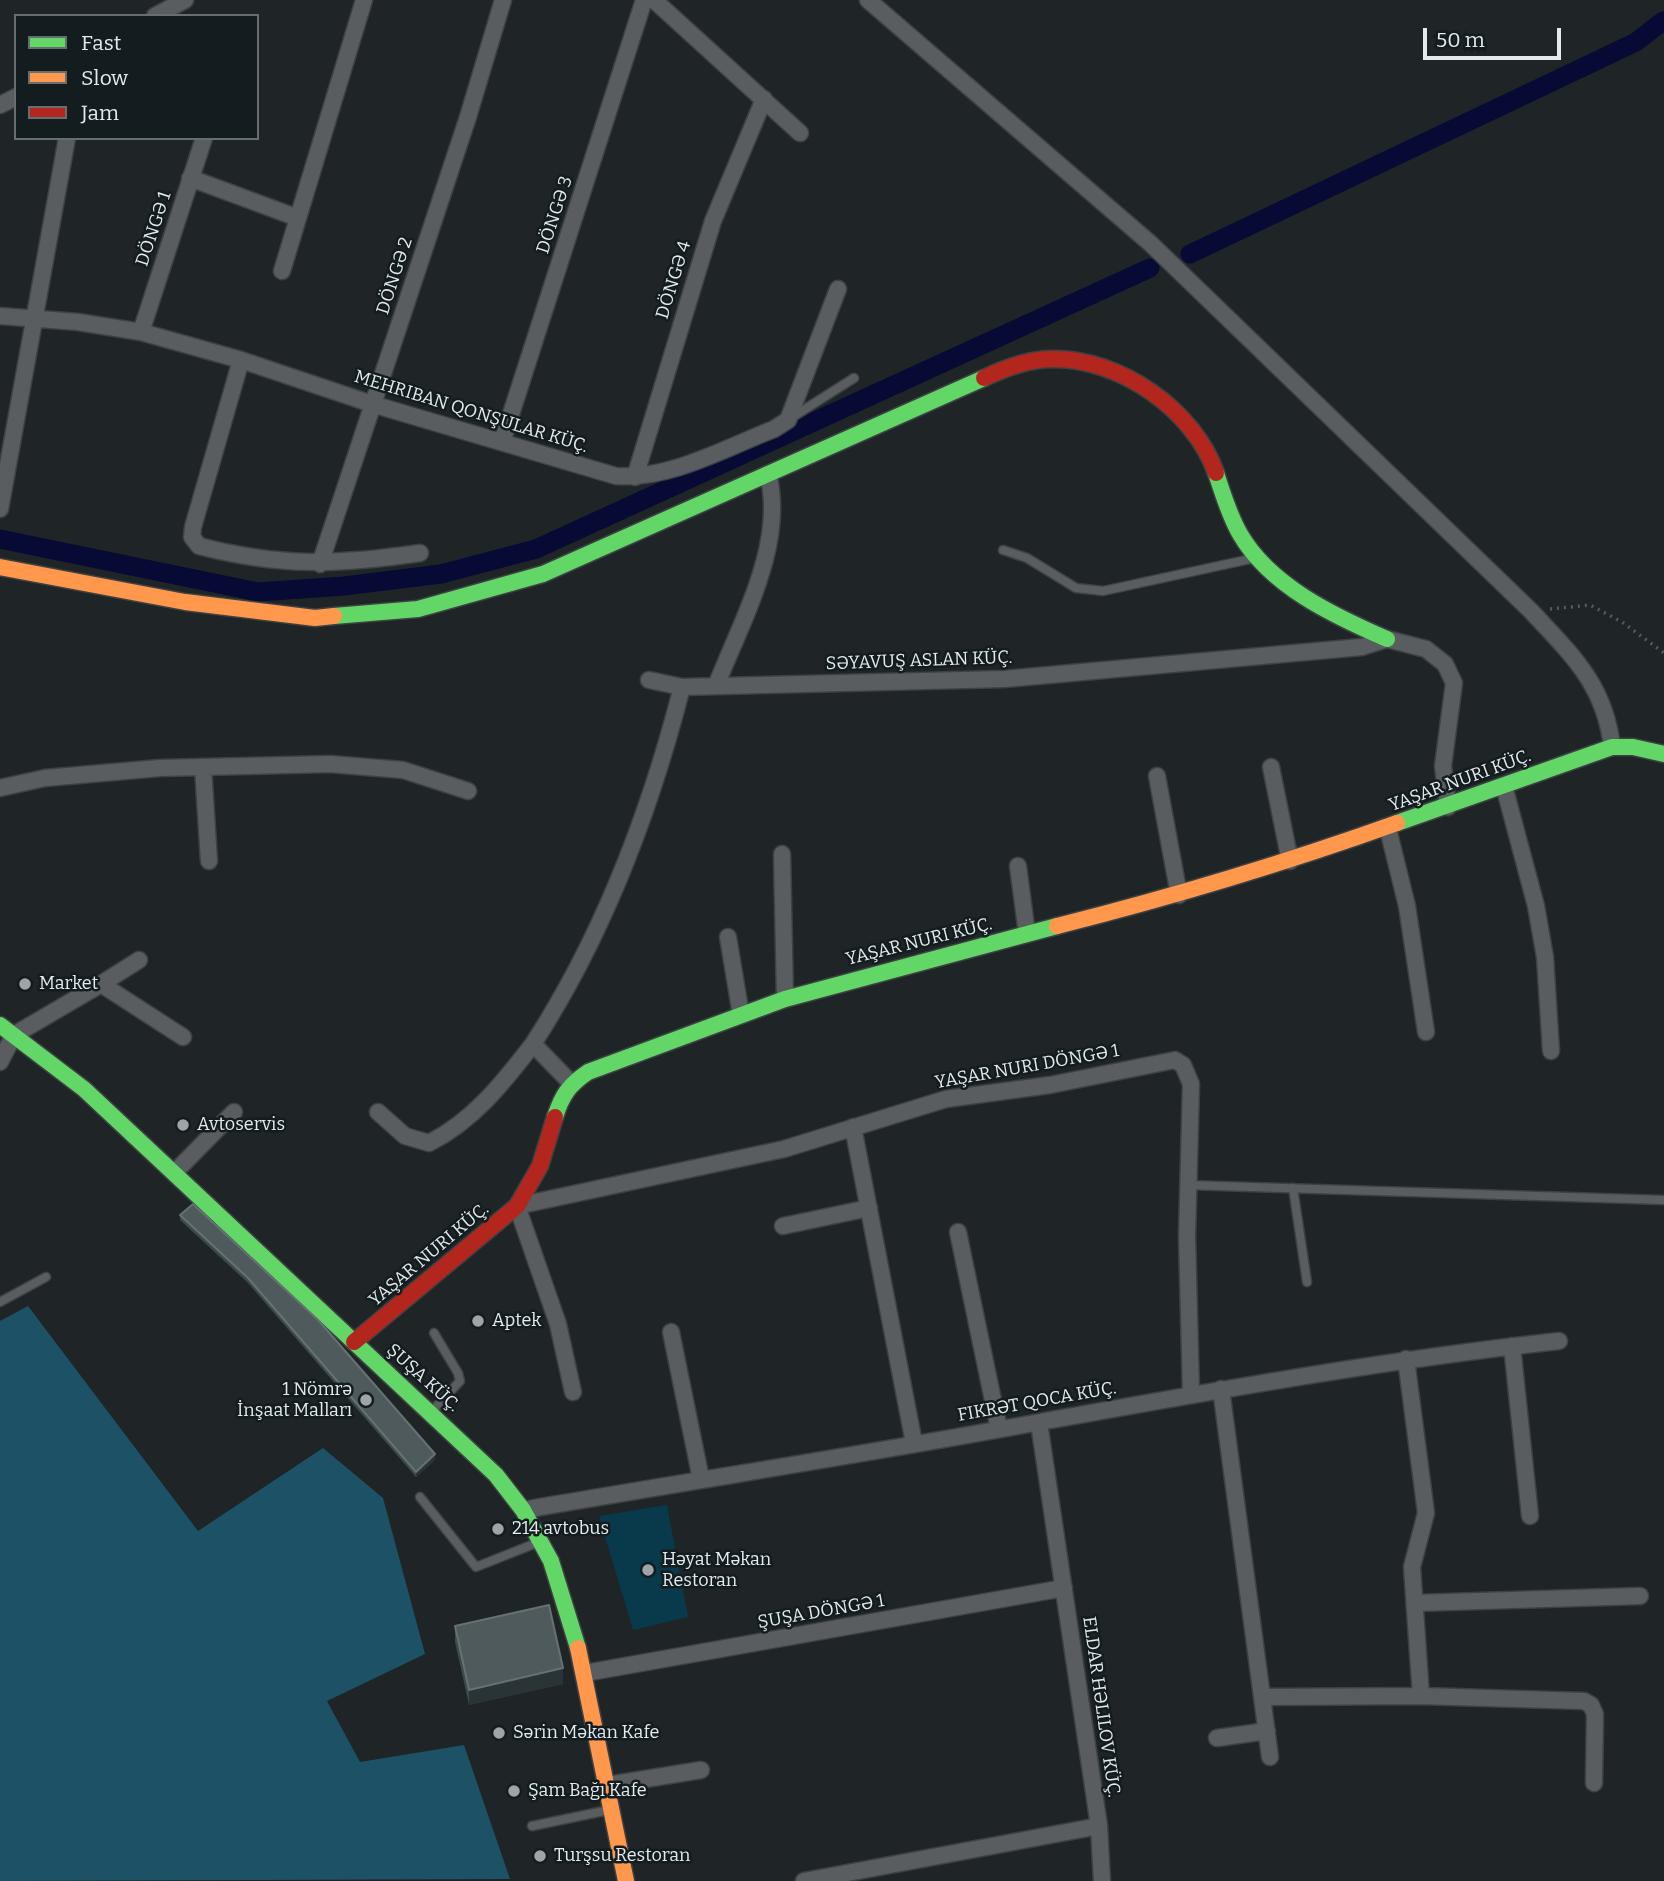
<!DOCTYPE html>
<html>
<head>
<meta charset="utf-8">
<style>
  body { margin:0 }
  #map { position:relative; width:1664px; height:1881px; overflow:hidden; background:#1f2426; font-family:Bitter,serif }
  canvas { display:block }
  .legend { position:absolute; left:14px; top:14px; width:245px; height:126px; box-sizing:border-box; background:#131c1f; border:2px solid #666e71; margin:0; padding:9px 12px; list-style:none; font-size:21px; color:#e3e9ec }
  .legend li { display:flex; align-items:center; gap:14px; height:35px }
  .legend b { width:35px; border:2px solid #666e71 }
  .scale { position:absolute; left:1423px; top:28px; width:138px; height:32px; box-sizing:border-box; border:4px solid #e3e9ec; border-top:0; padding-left:9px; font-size:21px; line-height:24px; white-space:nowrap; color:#e3e9ec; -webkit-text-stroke:5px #131c1f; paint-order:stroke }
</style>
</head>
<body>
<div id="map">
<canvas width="1664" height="1881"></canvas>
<ul class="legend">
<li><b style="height:9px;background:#63d668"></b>Fast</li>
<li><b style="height:9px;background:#ff974d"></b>Slow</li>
<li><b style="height:9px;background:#b3261e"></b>Jam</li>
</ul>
<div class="scale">50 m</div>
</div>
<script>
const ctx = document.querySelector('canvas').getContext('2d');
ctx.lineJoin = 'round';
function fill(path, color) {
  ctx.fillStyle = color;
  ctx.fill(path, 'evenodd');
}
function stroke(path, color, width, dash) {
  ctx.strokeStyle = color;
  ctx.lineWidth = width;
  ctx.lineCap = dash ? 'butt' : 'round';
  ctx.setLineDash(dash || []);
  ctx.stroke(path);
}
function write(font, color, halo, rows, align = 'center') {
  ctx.font = font + ' Bitter,serif';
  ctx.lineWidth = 5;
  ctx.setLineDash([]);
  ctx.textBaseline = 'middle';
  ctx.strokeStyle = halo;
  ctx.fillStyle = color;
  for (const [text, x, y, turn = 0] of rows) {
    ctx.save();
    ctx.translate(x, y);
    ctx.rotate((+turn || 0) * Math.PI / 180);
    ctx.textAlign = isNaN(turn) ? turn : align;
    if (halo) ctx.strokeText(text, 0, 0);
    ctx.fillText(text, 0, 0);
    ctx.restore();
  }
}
fill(new Path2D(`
  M667,1505L688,1617L633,1630L599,1516Z`), '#093a4b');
fill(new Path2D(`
  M28,1306L198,1531L323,1448L383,1498L425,1654L327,1701L360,1762L464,1745L510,1879L0,1881V1321Z`), '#1d5266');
stroke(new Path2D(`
  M1190,254L1636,42L1663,21
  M0,539L258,592L344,586L441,574L536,549L1150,268`), '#070a35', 19);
const lane = new Path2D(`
  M791,418L854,378
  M1003,550L1027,558L1076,588L1103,591L1255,558
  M1187,1185L1664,1200
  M1293,1188L1307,1282
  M0,1302L46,1277
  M433,1410L460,1381L458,1373L434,1333
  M420,1497L476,1567L539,1542
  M532,1826L609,1810`);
const street = new Path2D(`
  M654,0L800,133
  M868,0L1151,244L1531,611C1572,655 1605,685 1612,747
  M155,16L185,0
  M0,105L16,97
  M190,178L298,218
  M282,271L364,0
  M0,316L78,322L141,332L241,360L372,404L616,476C669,480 725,448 774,429L788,420L838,289
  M141,332L204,138
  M241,360L193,527L192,537L199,546C280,567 338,565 420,553
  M502,442L644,0
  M635,477L713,221L764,99
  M0,509L67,138
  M320,564L468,117L503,0
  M649,680L682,687
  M716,686C741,622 786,544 768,474
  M203,767L209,861
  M1271,767L1290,861
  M1157,776L1179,895
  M1504,786L1536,906L1545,957L1551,1051
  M0,788L45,778L160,768L330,764L403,770L468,791
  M1388,829L1407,906L1426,1032
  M782,854L785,999
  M1018,866L1027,934
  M728,937L741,1015
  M101,984L139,960
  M0,1062L14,1035L101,984L183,1037
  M571,1083L533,1044C603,936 650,812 682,687L1004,679L1362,647L1387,639L1426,649L1445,664L1454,683L1443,766L1448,807
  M378,1112L405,1136L429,1143C473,1121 503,1083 533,1044
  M853,1127L914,1443
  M175,1172L234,1112
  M783,1226L869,1208
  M958,1232L999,1429
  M671,1332L701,1479
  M1512,1346L1530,1516
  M1406,1359L1426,1513L1412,1567L1421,1696
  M1221,1389L1270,1757
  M573,1392L558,1324L517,1206L784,1149L946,1099L1050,1085L1175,1060L1183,1065L1191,1084L1187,1236L1191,1393
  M523,1510C695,1480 868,1454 1040,1422C1213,1391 1384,1360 1559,1341
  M1416,1603L1640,1596
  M585,1673L1064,1588
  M1264,1697L1421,1696L1584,1701L1591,1705L1595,1714L1594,1783
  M1217,1738L1267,1731
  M608,1785L701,1770
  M1099,1826L1102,1881
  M804,1881L1099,1826L1039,1423`);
const fast = new Path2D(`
  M1216,473C1223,494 1229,515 1240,534C1270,586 1334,616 1387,639
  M334,616L418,609L543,574L984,378
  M1397,823L1612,747H1633L1664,754
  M0,1025L84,1089L496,1475L523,1510L551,1561L578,1648
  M555,1117C562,1095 569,1085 588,1072L785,999L1057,926`);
const slow = new Path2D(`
  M0,567L185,602L315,618L334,616
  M1057,926C1172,897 1285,863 1397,823
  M578,1648L626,1881`);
const jam = new Path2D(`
  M984,378C1005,368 1029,359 1052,359C1120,358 1194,410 1216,473
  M354,1342L517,1206L540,1166L555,1117`);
stroke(lane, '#3d4143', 11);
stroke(street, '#3d4143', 19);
stroke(fast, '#3d4143', 19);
stroke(slow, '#3d4143', 19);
stroke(jam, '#3d4143', 19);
stroke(new Path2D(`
  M1550,609L1590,605L1622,622L1664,653`), '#565a5c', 3.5, [2, 5]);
stroke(lane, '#5a5d5f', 8);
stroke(street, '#5a5d5f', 16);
stroke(fast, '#63d668', 16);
stroke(slow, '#ff974d', 16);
stroke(jam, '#b3261e', 16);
fill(new Path2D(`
  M193,1204L435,1460L416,1477L248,1283L180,1220V1215Z
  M455,1626L563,1684L469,1705L455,1642Z`), '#3d494b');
fill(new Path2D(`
  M435,1454V1460L416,1477V1472Z
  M563,1668V1684L469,1705V1690Z`), '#2a3335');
const building = new Path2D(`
  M193,1204L319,1321L435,1454L416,1472L248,1278L180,1215Z
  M549,1605L563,1668L469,1690L455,1626Z`);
fill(building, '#4f5a5c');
stroke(building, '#667173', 2);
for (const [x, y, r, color] of [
  [25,984,7,"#9ea4a7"],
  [183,1125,7,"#9ea4a7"],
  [478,1321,7,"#9ea4a7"],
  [366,1400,7,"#9ea4a7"],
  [498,1529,7,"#9ea4a7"],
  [648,1570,7,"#9ea4a7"],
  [499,1733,7,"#9ea4a7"],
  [514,1791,7,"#9ea4a7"],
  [540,1856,7,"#9ea4a7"]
]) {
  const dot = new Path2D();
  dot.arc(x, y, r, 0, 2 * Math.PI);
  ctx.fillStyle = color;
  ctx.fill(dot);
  stroke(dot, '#131c1f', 2.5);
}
write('18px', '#e3e9ec', '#131c1f', [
  ["DÖNGƏ 3",555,215,-72],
  ["DÖNGƏ 1",154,229,-72],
  ["DÖNGƏ 2",395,276,-72],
  ["DÖNGƏ 4",674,280,-73],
  ["MEHRIBAN QONŞULAR KÜÇ.",471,412,17],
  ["SƏYAVUŞ ASLAN KÜÇ.",919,661,-2],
  ["YAŞAR NURI KÜÇ.",1460,781,-20],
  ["YAŞAR NURI KÜÇ.",919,942,-14],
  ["YAŞAR NURI DÖNGƏ 1",1027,1067,-10],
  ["YAŞAR NURI KÜÇ.",429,1255,-40],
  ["ŞUŞA KÜÇ.",423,1378,42],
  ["FIKRƏT QOCA KÜÇ.",1037,1402,-10],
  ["ŞUŞA DÖNGƏ 1",821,1612,-10],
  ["ELDAR HƏLILOV KÜÇ.",1101,1707,82]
]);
write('18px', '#e3e9ec', '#131c1f', [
  ["Market",39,984],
  ["Avtoservis",197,1125],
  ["Aptek",492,1321],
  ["1 Nömrə",352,1390,"right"],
  ["İnşaat Malları",352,1411,"right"],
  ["214 avtobus",512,1529],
  ["Həyat Məkan",662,1560],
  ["Restoran",662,1581],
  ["Sərin Məkan Kafe",513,1733],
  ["Şam Bağı Kafe",528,1791],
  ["Turşsu Restoran",554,1856]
], 'left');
</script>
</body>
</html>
